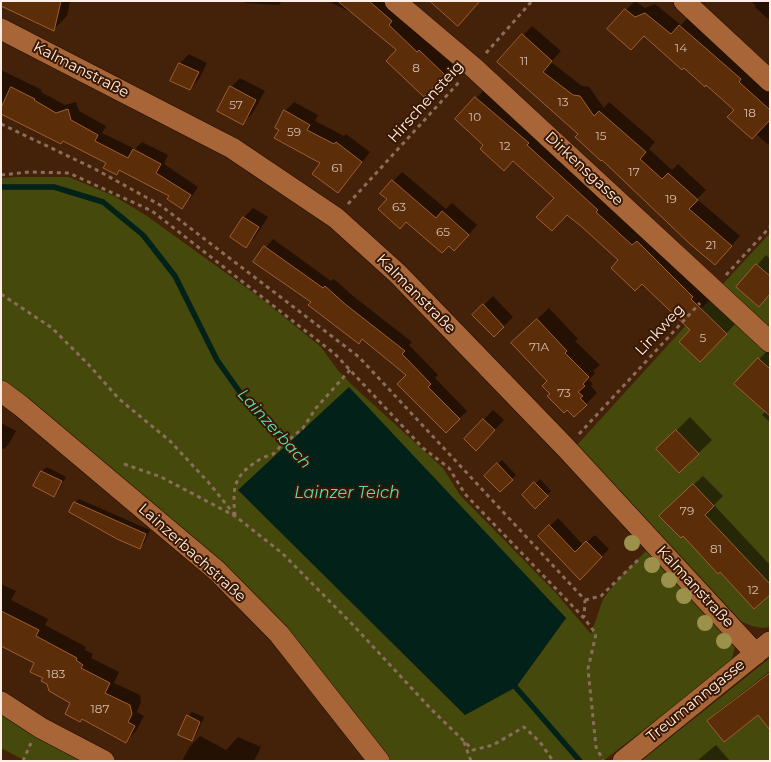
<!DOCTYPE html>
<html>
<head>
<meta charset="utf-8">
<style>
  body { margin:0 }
  #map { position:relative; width:771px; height:762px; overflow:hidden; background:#442109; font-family:Montserrat,sans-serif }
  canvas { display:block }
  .frame { position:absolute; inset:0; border:2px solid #feeee5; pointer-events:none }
</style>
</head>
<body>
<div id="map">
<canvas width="771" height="762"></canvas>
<div class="frame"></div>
</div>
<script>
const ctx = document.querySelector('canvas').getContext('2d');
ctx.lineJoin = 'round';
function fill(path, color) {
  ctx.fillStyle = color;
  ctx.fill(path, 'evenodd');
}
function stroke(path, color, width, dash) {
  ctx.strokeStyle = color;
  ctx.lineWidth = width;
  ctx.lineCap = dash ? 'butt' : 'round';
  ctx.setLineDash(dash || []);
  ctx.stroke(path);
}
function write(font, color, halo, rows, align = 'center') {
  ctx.font = font + ' Montserrat,sans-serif';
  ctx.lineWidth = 4;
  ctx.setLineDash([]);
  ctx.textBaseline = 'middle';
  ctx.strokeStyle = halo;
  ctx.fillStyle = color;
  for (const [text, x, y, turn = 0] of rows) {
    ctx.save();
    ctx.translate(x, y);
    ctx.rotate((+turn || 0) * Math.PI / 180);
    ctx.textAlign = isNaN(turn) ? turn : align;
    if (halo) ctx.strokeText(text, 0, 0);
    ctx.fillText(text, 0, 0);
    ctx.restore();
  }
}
fill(new Path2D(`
  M16,177H69L114,196L147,216L262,299L321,347L337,369L352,385L443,468L460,495L556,593L591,634L603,599L621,576L648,549L736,642L731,663L603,761H391L315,666L1,383V178ZM349,388L566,618L516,687L465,715L239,491Z
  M770,233V330L722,285Z
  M709,300L770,356V627C759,629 750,626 741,621L577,445Z
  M770,658V761H641Z
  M1,711L90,761H26L1,748Z`), '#46490c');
fill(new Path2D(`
  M349,387L566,618L516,687L465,715L238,490Z`), '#022119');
fill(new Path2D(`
  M1,1H70L67,16L54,29Z
  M245,1H282L279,5L245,3Z
  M389,1L397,15L427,43L429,41L454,65L424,95L398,50L354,14L330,2Z
  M635,1L645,8L655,4L681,25L689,17L770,93V146L756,134L735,110L626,10Z
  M751,1H770V21L755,7L756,6Z
  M532,26L561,51L551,62L582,86L589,87L604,108L609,102L655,142L649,149L672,170L678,164L706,190L697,199L740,236L724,254L580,134L498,62Z
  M189,54L207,63L199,79L190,89L172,80L180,63Z
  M1,70L42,90L41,92L65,105L76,102L79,111L106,126L102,133L135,149L142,142L168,155L164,164L198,187L190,199L182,207L171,196L121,169L117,174L108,162L1,109Z
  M240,78L265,91L252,114L243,123L231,87Z
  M487,87L737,322L711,350L692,330L555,198L513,160L485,145L457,119Z
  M294,102L318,115L315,121L344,136L346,134L370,152L347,182L338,191L322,163L280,129L285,111Z
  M402,172L446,209L452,203L477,225L464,240L388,199L393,181Z
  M253,208L268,217L255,237L246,246L231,237L244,217Z
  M273,239L331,281L334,279L353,296L412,342L409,345L438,375L435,378L467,411L446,431L408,374L363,338L359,343L313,302L254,262Z
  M766,255L770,259V294L738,287Z
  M493,296L513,317L494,336L474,315Z
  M549,308L578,339L575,341L600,365L593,371L595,373L589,380L593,384L591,386L597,393L574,416L551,394L548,381L524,332Z
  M768,350L770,352V422L762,415L766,411L759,359Z
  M493,410L504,420L485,440L465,439Z
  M690,417L712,440L680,471L672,435Z
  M1,423L16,431L8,445L4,449L1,448Z
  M502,460L516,475L500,491L486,476Z
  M47,467L66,477L58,491L54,496L35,486L42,471Z
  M703,476L723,496L714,505L770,565V594L720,570L670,507Z
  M540,479L551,491L535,507L524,495Z
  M79,499L150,530L144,543L140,547L75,503Z
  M558,518L583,545L595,535L609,549L580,578L540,536Z
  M1,584L16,591L11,600L48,619L45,625L86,647L85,650L93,654L91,658L119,672L114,683L140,695L141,702L137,712L144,716L136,731L126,741L83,718L80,721L72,703L45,678L36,662L1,644Z
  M770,671V718L758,713L708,721L717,712Z
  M192,712L204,717L196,735L191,740L188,716Z
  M200,736L226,750L238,737L261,747L254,761H182L190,746Z
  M716,745L730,761H697Z`), '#0007');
stroke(new Path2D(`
  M1,187H54L103,202L143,235L175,276L217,360L249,405L294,450
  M512,683L580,761`), '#022119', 5.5);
const building = new Path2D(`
  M1,1H61L54,31L1,6Z
  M338,1H369L392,21L389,25L417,52L419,50L445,75L424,97L386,61L396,50Z
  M430,1H480L458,26Z
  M625,9L635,17L645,13L671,34L679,25L741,79L739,82L770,110V120L752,139L727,117L734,110L706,85L705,87L684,68L682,70L644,36L631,50L607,29Z
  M522,34L552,61L543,72L573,95L580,96L594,116L599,111L646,152L640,159L662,179L668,173L698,200L689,209L732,246L715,265L690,244L602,160L601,161L575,137L578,134L497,62Z
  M179,63L199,72L190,90L170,81Z
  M230,86L256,100L243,125L217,111Z
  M11,87L35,99L34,100L56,113L68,109L71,120L98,135L95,141L128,158L133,149L161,164L156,173L191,195L182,209L167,199L169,196L119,170L117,175L103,168L106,163L63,141L61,144L1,114V108Z
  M475,97L529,143L527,145L598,210L596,212L632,245L637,241L693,297L691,299L727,334L700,362L679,342L690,330L642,284L635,291L611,268L618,260L582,227L567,215L552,231L536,217L554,198L513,161L504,171L480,149L483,145L455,119Z
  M284,110L310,125L307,130L334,144L336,142L362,162L338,193L312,174L320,163L274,138L279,130L275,128Z
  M392,180L436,218L442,211L469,235L454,251L449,246L442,253L406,222L400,229L378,209L387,199L380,194Z
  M243,217L259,227L246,248L230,237Z
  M264,246L323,288L325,286L345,304L405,351L402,354L431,384L428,387L460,419L446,433L397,384L406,375L362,339L359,344L308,305L311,302L253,262Z
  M756,264L770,276V294L759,307L736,287Z
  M483,304L504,327L494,337L472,315Z
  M537,319L567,351L565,353L589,377L583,384L585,386L578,392L583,396L580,398L587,405L574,417L567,410L564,413L547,396L550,394L542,386L547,381L511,343Z
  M758,358L770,369V416L734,384Z
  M483,419L495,430L476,451L464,439Z
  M676,430L699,454L679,473L656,449Z
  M497,463L513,480L500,492L484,476Z
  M41,471L62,481L54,497L33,486Z
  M534,482L548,496L535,509L522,495Z
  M693,484L714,506L705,515L770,584V595L754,609L720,572L718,574L683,536L681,538L659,516Z
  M74,502L146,534L140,549L117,539L69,512Z
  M549,525L575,552L586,541L602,557L580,580L538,536Z
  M1,611L39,630L36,636L77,658L76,660L83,665L81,668L110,683L105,693L130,705L132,714L128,722L135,726L126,743L82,719L80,722L65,714L70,703L49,691L47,684L41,681L43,678L30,672L34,663L1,646Z
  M770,673V730L758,715L724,742L707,721Z
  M187,715L200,722L192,741L178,735Z`);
fill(building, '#5c2d09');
stroke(building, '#a05e31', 1);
const minor = new Path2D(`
  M395,1L473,67L770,342
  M684,1L770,81
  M1,29L232,148L336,218L398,274L566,448L756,654
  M1,391L21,406L217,571L279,634L379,761
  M1,702L41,728L104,761
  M623,761L770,642`);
stroke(minor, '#220e02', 22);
stroke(new Path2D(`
  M486,53L532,1
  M1,124L95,169L160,205L359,357L585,600L584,617
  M1,175L29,172L69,173L152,211L335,354L423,448L449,468L465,494L584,618L596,634L588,669L596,747L603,760
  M348,204L460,81
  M726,275L770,227
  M1,294L52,328L88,364L119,399L170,441L209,483L234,514
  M579,434L700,303
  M290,439L303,428L316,408L350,370
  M124,464L161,477L235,516L282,553L353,625L430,708L473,750L493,745L524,727L540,742L553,761
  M235,516C232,485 234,475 262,458C266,456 270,456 273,454C276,452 279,448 281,445
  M585,600L601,596L640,558
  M464,742L471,761
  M23,761L31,743`), '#8a6e5b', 3, [4, 4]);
stroke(minor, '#a86538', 21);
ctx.fillStyle = '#9b914a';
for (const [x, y] of [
  [632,543],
  [652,565],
  [669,580],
  [684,596],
  [705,623],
  [724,641]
]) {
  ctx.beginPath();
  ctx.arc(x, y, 8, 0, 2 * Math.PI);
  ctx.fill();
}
write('12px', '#d6beae', null, [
  ["14",681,48],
  ["11",524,61],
  ["8",416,68],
  ["13",563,102],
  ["57",236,105],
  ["18",750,113],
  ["10",475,117],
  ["59",294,132],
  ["15",601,136],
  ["12",505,146],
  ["61",337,168],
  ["17",634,172],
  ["19",671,199],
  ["63",399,207],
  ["65",443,232],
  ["21",711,245],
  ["5",703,338],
  ["71A",539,347],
  ["73",564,393],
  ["79",687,511],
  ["81",716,549],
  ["12",753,590],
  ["183",56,674],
  ["187",100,709]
]);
write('15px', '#feeee5', '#391701', [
  ["Kalmanstraße",81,70,27],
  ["Hirschensteig",426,102,-48],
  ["Dirkensgasse",584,169,43],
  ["Kalmanstraße",416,294,45],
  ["Linkweg",660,330,-47],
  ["Lainzerbachstraße",192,553,42],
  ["Kalmanstraße",695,587,47],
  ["Treumanngasse",696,701,-39]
]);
write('italic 16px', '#52e0bc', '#391701', [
  ["Lainzerbach",274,429,48],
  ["Lainzer Teich",347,493]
]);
</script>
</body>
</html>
